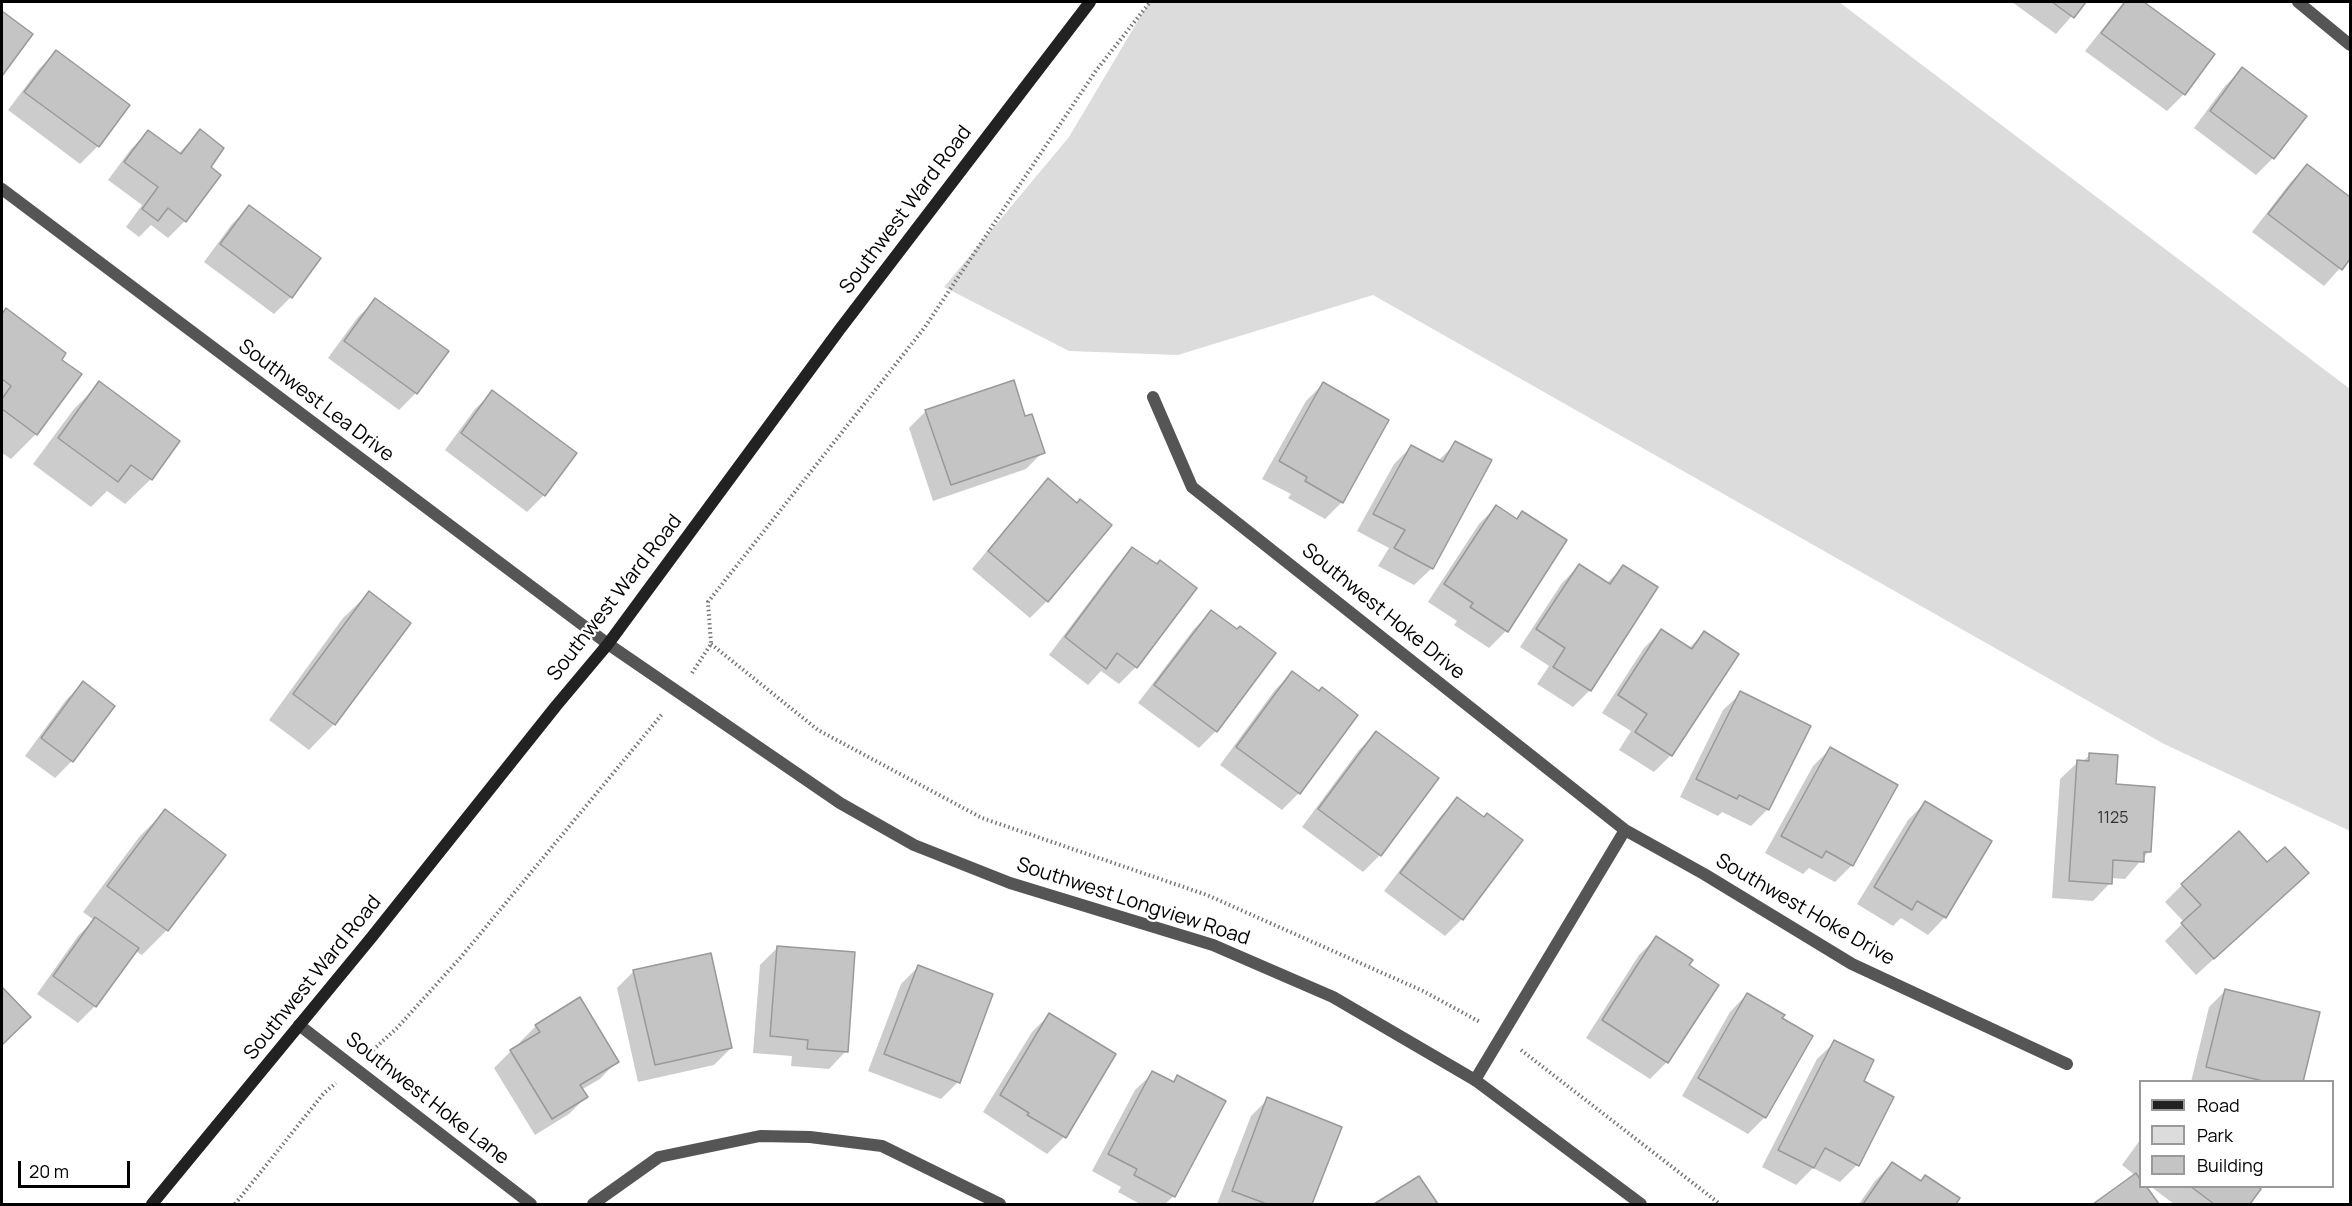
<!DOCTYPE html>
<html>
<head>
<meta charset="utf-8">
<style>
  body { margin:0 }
  #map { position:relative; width:2352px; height:1206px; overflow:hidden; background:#fff; font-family:Manrope,sans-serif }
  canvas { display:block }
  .frame { position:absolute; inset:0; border:3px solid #000; pointer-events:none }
  .legend { position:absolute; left:2139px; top:1080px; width:195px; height:108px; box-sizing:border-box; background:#fff; border:2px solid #999; margin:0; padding:8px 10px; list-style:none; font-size:18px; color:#000 }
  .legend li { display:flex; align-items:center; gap:12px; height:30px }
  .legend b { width:30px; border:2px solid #999 }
  .scale { position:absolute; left:18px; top:1161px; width:112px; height:27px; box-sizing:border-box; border:3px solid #000; border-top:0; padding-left:8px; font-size:18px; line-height:21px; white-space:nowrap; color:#000; -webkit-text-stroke:4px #fff; paint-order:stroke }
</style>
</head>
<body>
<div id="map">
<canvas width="2352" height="1206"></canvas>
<div class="frame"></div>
<ul class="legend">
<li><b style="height:8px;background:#222"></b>Road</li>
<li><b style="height:16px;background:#dcdcdc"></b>Park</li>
<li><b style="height:16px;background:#c4c4c4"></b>Building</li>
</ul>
<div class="scale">20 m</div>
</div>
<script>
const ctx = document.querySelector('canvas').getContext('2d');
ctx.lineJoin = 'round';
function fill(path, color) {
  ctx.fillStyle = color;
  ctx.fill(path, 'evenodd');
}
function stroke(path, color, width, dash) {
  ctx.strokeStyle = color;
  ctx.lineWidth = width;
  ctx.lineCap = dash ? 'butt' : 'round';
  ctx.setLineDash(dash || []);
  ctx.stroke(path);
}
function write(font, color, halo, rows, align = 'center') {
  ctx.font = font + ' Manrope,sans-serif';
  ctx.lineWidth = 4.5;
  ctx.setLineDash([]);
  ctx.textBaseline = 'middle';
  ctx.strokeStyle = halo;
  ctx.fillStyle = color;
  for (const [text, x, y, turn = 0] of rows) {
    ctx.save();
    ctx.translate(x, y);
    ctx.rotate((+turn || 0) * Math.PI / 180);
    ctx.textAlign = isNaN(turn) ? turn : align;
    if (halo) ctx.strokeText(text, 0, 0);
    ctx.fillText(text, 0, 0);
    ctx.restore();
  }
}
fill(new Path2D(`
  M1149,2H1839L2350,389V831L2164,744L1373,295L1178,355L1069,351L944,287L1069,137Z`), '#dcdcdc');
fill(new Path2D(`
  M2012,2H2084L2056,34Z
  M2124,2H2142L2213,54L2184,94L2167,111L2085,51Z
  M2,13L31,35L2,73Z
  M56,52L128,106L98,146L80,164L8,110L39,69Z
  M2242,69L2273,158L2256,175L2194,128L2225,86Z
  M200,131L209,167L185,221L168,238L151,225L139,237L126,227L142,205L108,180L131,149L148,132L178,154Z
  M2307,165L2350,199V257L2324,286L2252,232L2290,183Z
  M249,207L291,297L274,314L204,262L232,224Z
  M376,300L416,393L399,410L328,358L358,317Z
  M6,310L60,360L36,434L11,459L2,453V315Z
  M100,383L151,479L125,504L107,491L91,507L33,464L74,409Z
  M1323,384L1342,502L1325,519L1288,498L1291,494L1262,479L1306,401Z
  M493,392L544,495L527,512L445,450L475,409Z
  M926,411L1024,418L1043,452L1026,469L933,501L909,428Z
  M1456,443L1432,568L1414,585L1378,566L1389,548L1357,531L1394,464L1411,447L1438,461Z
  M1048,480L1047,601L1030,618L972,569L1031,498Z
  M1496,507L1516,519L1523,513L1565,540L1506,631L1489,648L1454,625L1457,621L1428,602L1479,524Z
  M1133,549L1136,667L1119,684L1101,671L1088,685L1049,655L1116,566Z
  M1579,566L1606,584L1623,567L1590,690L1573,707L1537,684L1549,666L1520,647L1562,583Z
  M369,593L334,724L309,750L269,720L343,618Z
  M1211,612L1216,731L1199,748L1138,703L1194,629Z
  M1661,631L1688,649L1704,633L1737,654L1671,755L1654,772L1619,750L1631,731L1602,713L1644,648Z
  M1292,673L1319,692L1299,793L1282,810L1220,765L1275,690Z
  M83,683L72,761L55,778L25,756L66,700Z
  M1741,693L1768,809L1751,826L1722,812L1718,816L1680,797L1723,710Z
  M1376,733L1380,855L1363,872L1302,827L1359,750Z
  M1830,749L1852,865L1835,882L1809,868L1803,874L1765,853L1813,766Z
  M2090,755L2149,851L2125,879L2111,878L2110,883L2093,901L2052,898L2060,779L2078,762H2082Z
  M1457,799L1483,819L1521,841L1462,919L1445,936L1384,891L1440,817Z
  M1925,803L1990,842L1945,917L1928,935L1901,918L1893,926L1857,904L1908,820Z
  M165,811L224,855L167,930L142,955L135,951L95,1006L78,1023L37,994L78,936L94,920L83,912L140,836Z
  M2182,885L2290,890L2196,975L2165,941L2184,922L2165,902Z
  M1656,938L1687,966L1667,1062L1650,1079L1586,1038L1639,955Z
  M777,948L846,1051L829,1069L791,1066L792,1056L753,1053L760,965Z
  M918,967L958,1082L941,1099L868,1071L901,984Z
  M634,971L731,1048L714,1065L638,1082L617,988Z
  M2,989L29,1017L2,1044Z
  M2226,990L2301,1082H2191L2209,1007Z
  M1747,994L1765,1117L1748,1134L1682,1096L1730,1012Z
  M1049,1015L1064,1137L1047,1154L983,1112L1032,1032Z
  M536,1026L617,1061L600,1079L581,1090L586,1097L569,1114L535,1135L494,1068L511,1051L520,1045L519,1043Z
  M1835,1042L1862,1081L1857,1165L1840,1182L1813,1168L1796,1185L1762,1167L1817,1059Z
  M1153,1073L1172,1083L1177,1077L1174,1196L1165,1204H1140L1118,1192L1121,1187L1092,1171L1135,1090Z
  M1268,1099L1340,1128L1310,1204H1217L1251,1116Z
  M2140,1140V1179L2137,1178L2140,1186H2144L2157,1204H2096L2136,1176L2122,1165Z
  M1892,1164L1920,1182L1958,1199L1954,1204H1859L1875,1181Z
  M1418,1178L1436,1204H1377Z
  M2150,1186H2255L2259,1190L2248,1204H2174Z`), '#0003');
const building = new Path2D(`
  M2052,2H2086L2074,18Z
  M2125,2H2144L2215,54L2185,95L2101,33Z
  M2,11L33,34L2,76Z
  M56,50L130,105L99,147L24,92Z
  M2242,67L2307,116L2274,159L2210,111Z
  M200,129L224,148L211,167L221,175L186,222L168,208L158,221L142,209L158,187L124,162L148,130L181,154Z
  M2307,164L2350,197V259L2342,270L2268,214Z
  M249,205L321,258L292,298L220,244Z
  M375,298L449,351L417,394L344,341Z
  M6,308L66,353L62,360L82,374L37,435L2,409V399L11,386L2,379V314Z
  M1014,380L1025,416L1032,414L1045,453L951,485L925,410Z
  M99,381L180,441L152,480L131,465L118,482L58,438Z
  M1323,382L1389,420L1343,503L1305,481L1307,477L1279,461Z
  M492,390L577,453L545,496L461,433Z
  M1455,441L1492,460L1433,569L1394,548L1405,530L1373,514L1411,445L1443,462Z
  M1048,478L1077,503L1080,499L1112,525L1048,602L988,551Z
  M1496,505L1517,519L1522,511L1567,540L1508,632L1470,607L1473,603L1444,584Z
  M1132,547L1157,564L1160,560L1197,588L1137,668L1117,653L1106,669L1065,637Z
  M1579,564L1610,584L1623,565L1658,587L1591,691L1553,667L1565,648L1536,629Z
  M369,591L411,623L335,725L293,694Z
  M1211,610L1237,629L1240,626L1276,653L1217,732L1154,685Z
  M1661,629L1692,649L1704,631L1739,654L1672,756L1635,732L1647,714L1618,695Z
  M1292,671L1319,691L1322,687L1358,715L1300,794L1236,747Z
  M83,681L115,706L73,762L41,738Z
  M1740,691L1811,726L1769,810L1739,795L1737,799L1696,779Z
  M1376,731L1439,778L1381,856L1318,809Z
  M1830,747L1898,785L1853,866L1826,851L1822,858L1781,836Z
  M2089,753L2118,755L2116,784L2155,787L2151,852H2144V862L2113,860L2112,884L2069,881L2077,760L2089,761Z
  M1457,797L1484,817L1487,813L1523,840L1463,920L1400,873Z
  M1925,801L1992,841L1946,918L1917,901L1912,910L1874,887Z
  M165,809L226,855L168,931L107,886Z
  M2239,831L2267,862L2285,847L2309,873L2214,959L2181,923L2201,905L2181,884Z
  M95,917L139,948L96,1007L53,976Z
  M1656,936L1693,960L1689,965L1719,985L1668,1063L1602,1020Z
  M777,946L855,952L848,1052L807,1049L808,1040L770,1036Z
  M711,953L732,1048L655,1065L633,970Z
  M918,965L993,994L960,1083L884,1054Z
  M2,987L31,1017L3,1044L2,1043Z
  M2225,989L2320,1012L2303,1082H2267L2206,1067Z
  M1747,993L1785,1015L1782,1018L1813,1036L1766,1118L1698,1078Z
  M580,997L619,1062L580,1085L588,1097L552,1119L510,1050L540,1032L535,1025Z
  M1049,1013L1116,1054L1066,1138L1027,1115L1029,1113L1000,1095Z
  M1834,1040L1874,1060L1864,1081L1894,1097L1859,1166L1825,1148L1814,1168L1778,1150Z
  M1152,1071L1174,1082L1177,1075L1226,1101L1175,1197L1134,1175L1137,1169L1108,1154Z
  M1267,1097L1342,1127L1312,1204H1267L1232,1191Z
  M1892,1162L1921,1181L1925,1175L1960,1198L1956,1204H1863Z
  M2136,1173L2140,1179V1186H2146L2159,1204H2093Z
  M1419,1176L1438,1204H1374Z
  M2190,1186H2257L2261,1189L2250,1204H2214Z`);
fill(building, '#c4c4c4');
stroke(building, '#999', 1.5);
stroke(new Path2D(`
  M711,644L818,730L982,818L1207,895L1423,991L1480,1022
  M692,673L711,644L708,602L925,327L1095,72L1150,2
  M373,1050L398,1027L461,957L663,713
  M1521,1050L1720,1204
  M235,1204L324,1093L336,1083`), '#777', 4, [1.5, 3]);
stroke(new Path2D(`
  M2298,2L2350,45
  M2,189L608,644
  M1153,397L1192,487L1625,830L1704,874L1852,964L2067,1064
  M299,1025L531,1204
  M1475,1080L1625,830
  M593,1204L659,1157L760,1136L810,1137L882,1146L1000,1204`), '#555', 12);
stroke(new Path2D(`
  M608,644L840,803L914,845L1010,883L1213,945L1333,997L1475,1080L1641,1204`), '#555', 12);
stroke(new Path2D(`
  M152,1204L371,938L556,706L608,644L840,329L1090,2`), '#222', 12);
write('16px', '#313131', null, [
  ["1125",2113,819]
]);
write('20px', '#000', '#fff', [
  ["Southwest Ward Road",906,210,-53],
  ["Southwest Lea Drive",316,401,37],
  ["Southwest Ward Road",615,598,-52],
  ["Southwest Hoke Drive",1383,612,39],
  ["Southwest Longview Road",1133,902,18],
  ["Southwest Hoke Drive",1805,910,30],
  ["Southwest Ward Road",313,978,-51],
  ["Southwest Hoke Lane",427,1099,38]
]);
</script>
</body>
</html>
